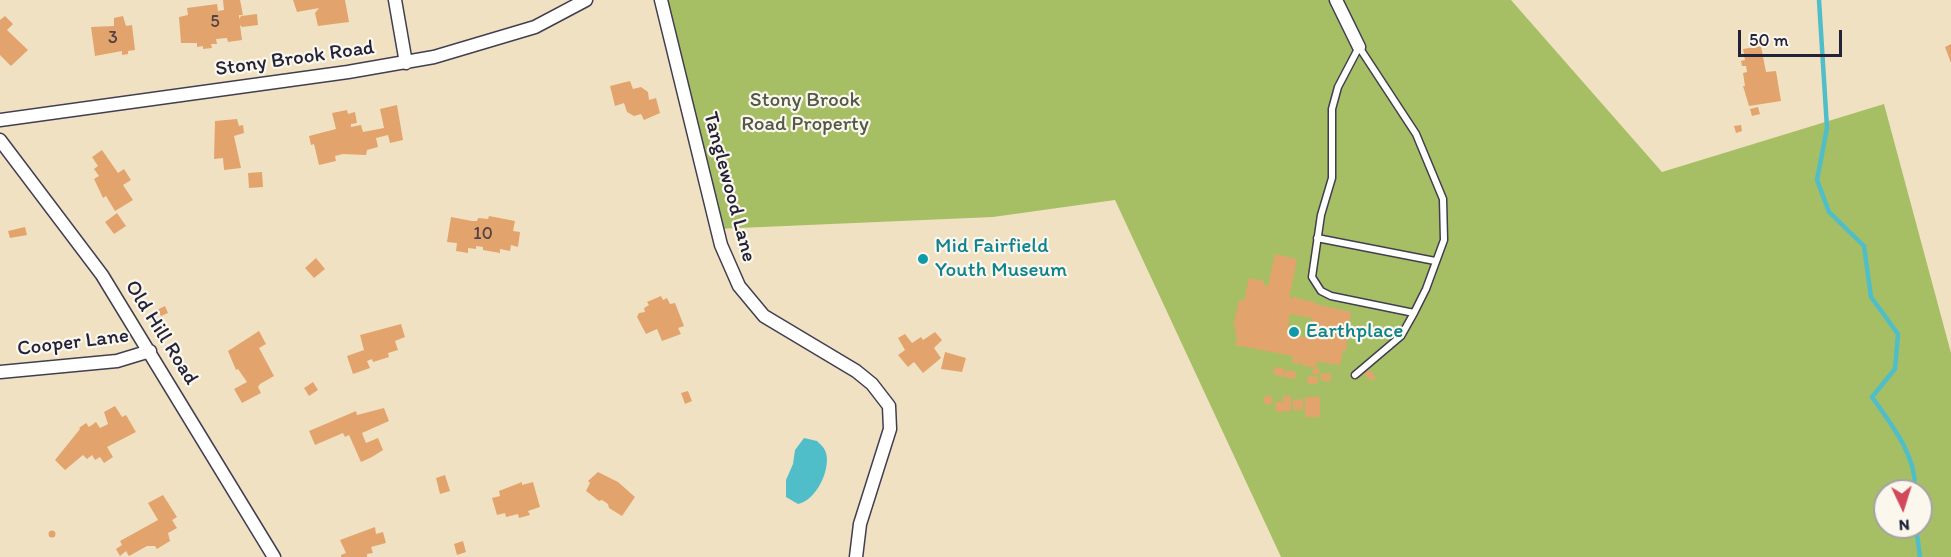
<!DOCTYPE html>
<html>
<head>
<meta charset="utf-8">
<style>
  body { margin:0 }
  #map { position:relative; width:1951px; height:557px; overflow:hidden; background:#f1e1c3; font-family:Itim,sans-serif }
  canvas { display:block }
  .north { position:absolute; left:1873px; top:479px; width:60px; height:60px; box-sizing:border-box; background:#fbf7ec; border:2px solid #a4a2a5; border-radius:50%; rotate:176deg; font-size:16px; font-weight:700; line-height:24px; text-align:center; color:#22223b }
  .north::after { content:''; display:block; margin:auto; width:21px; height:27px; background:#d1495b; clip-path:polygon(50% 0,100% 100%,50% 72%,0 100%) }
  .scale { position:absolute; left:1738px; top:30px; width:104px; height:27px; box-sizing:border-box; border:3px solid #22223b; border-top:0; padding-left:8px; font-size:18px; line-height:21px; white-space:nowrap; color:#22223b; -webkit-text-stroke:4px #fbf7ec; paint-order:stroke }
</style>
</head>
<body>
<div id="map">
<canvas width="1951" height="557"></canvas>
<div class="north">N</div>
<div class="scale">50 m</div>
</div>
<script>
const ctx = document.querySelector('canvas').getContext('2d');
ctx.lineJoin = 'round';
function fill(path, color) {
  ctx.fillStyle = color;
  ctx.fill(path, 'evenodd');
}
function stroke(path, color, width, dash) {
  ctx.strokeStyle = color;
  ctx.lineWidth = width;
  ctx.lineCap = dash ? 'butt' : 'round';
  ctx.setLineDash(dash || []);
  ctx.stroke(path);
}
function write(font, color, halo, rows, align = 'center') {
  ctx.font = font + ' Itim,sans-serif';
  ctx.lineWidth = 4.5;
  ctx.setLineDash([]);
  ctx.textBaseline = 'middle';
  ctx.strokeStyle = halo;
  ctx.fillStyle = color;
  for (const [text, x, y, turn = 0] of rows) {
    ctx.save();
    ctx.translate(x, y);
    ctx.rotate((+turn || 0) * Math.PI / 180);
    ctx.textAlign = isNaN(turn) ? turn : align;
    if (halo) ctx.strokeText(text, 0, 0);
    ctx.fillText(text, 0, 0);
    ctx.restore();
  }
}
fill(new Path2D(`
  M663,0H1511L1662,172L1884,104L1951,353V557H1281L1115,200L993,217L716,229ZM1885,491H1921V527H1885Z`), '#a7bf64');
fill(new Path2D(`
  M804,438L817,441C820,444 825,448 826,453C831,469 816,501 798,504L786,497V480L793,464L795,450Z`), '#50bec8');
stroke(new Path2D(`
  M1819,0L1827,128L1817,180L1829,212L1864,246L1871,297L1898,334L1895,369L1872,397C1891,424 1917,456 1915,491
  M1916,527L1920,557`), '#50bec8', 4.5);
fill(new Path2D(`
  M223,0H240L243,15H239V19L241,16L257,14L258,25L242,27L240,25L242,40L228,42L227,38L216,39L217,44H211L212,48L203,49V46L197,47V43H181L179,17L188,15L187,8L217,4L218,11L224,10Z
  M293,0H345L349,22L318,26L315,13L319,8L297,12Z
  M5,16L13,24L7,30L28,50L11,66L0,55V20Z
  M123,16L126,26L132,25L135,50L128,51V54L122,55V51L95,56L91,27L114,26V18Z
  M1951,44V63L1945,47Z
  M1761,46L1766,72L1776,71L1781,101L1749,106L1743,86H1745L1743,73L1747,72L1746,66H1742L1741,61L1745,60L1743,49Z
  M630,81L633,89L641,87L648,92L649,100L656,98L660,113L644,120L641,114L634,116L627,112L624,103L615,106L610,86Z
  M397,105L403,140L390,143L388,135L376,138L378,147L367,150L366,155L343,154L335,156L336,161L319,165L314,144L311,145L309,136L336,129L332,113L347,110L348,114L355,112L357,123L351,124V127L361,125L363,132L384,128L380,109Z
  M1758,107L1760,114L1752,116L1750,109Z
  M237,119L239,126L243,125L244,133L234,136L241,168L224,170L223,158L214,159L215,121Z
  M1741,125L1742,131L1736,133L1734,126Z
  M102,150L118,173L124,169L131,180L123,185L133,200L115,211L106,196L103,198L94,179L99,176L94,169L98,166L92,157Z
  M262,172L263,187L249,188L248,173Z
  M117,213L126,226L114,234L105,222Z
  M489,216L515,221L513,231L520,232L518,247L511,245L510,251L500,249V253L483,250V247L476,246V249L468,248V253L456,251L457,243L447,242L451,217L472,221H477L478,218L488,219Z
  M25,227L27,235L10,238L8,231Z
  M1275,254L1297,259L1289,299L1296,296L1298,299L1315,302V304L1351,312L1346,351L1343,350L1340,365L1317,361L1316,368L1301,365L1302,358L1299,364L1292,363L1293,356L1235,345L1238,335H1235L1236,328L1233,327L1239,300L1244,301L1249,278L1264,281V285L1268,286ZM1290,314L1312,318L1308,338L1287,333Z
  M316,258L325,269L314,278L305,268Z
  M661,296L663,300L667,298L670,304L675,303L684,326L678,328L681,334L662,341L657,329L646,334L637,317L639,313L645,312L644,308L649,305L647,302Z
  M165,306L168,313L161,316L157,310Z
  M401,324L405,337L395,341L398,350L388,353L389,357L373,362L372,359L367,361L370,368L353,374L347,356L364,350L360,335Z
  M259,331L266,344L259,348L274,376L260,384L258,387L261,393L242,403L234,389L247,382L238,369L236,370L228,351Z
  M935,332L942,340L934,348L941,358L923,373L914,362L908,367L898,355L905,350L898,338L905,334L912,343L921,337L923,340Z
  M945,352L966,358L962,372L941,369Z
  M1275,367L1285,369L1283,377L1273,374Z
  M1314,368L1320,369L1318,375L1312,374Z
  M1367,369L1376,377L1372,381L1364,374Z
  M1286,370L1296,372L1295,379L1284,377Z
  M1322,373L1331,374L1330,382L1320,380Z
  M1308,376L1318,377L1317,384H1307Z
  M313,382L318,390L309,396L304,388Z
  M688,391L692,401L685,404L681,393Z
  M1263.5 400a4.5 4.5 0 1 1 9 0a4.5 4.5 0 1 1-9 0Z
  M1283,396H1291V411L1276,412L1275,402H1283Z
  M1305,397H1320V417H1305Z
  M1303,399V410H1293V400Z
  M115,406L122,417L126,415L136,432L107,447L113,457L104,463L100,457L95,460L92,455L87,459L83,455L65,470L55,460L80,429L79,428L86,423L89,427L96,422L100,428L108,424L104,412Z
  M384,408L389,421L362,433L366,443L378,438L383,450L372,457L361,462L349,435L345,437L343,433L315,445L309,431L356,411L357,415Z
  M598,472L618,482L635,497L622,516L609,508L608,504L602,500L599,501L586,491L590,483L588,481Z
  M445,475L450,491L440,494L436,478Z
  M522,482V485L533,482L540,507L528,511L530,515L519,518L518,514L506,517L505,513L497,515L492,498L500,496L499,491Z
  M163,495L177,517L172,520L177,528L168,533L170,541L157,549L155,546H147L129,556L126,551L120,556L116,549L122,545L120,541L158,520L148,503Z
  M375,527L376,534L383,532L386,543L371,547L373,553L367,554V557H341V555L346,553L340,540Z
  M48.5 534a3.5 3.5 0 1 1 7 0a3.5 3.5 0 1 1-7 0Z
  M463,541L466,552L457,555L454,544Z`), '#e2a46c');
const service = new Path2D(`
  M1359,47L1416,134L1443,199L1444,240L1426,289L1414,313L1331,296L1321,291L1312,277L1321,215L1332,178V109L1338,87Z
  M1317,238L1435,261
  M1355,375L1401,336L1414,313`);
const minor = new Path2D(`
  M395,0L406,63
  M661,0L721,245L739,286L764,316L856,371L872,384L889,406L890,429L860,524L856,557
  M1336,0L1359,47
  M0,120L348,72L434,57L535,27L586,0
  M0,140L102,275L274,557
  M0,372L117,361L150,351`);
stroke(service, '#413f4f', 9);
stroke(minor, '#413f4f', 15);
stroke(service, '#fff', 6);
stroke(minor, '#fff', 12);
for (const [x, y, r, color] of [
  [923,259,6,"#0f9aa8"],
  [1294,332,6,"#0f9aa8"]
]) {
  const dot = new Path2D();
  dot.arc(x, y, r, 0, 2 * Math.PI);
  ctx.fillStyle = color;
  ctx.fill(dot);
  stroke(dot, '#fbf7ec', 2);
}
write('18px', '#524247', null, [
  ["5",215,22],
  ["3",113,38],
  ["10",483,234]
]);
write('21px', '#22223b', '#fbf7ec', [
  ["Stony Brook Road",295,59,-8],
  ["Tanglewood Lane",729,187,75],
  ["Old Hill Road",161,333,58],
  ["Cooper Lane",73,343,-7]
]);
write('21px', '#515949', '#fbf7ec', [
  ["Stony Brook",805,101],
  ["Road Property",805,125]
]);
write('21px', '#0d838f', '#fbf7ec', [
  ["Mid Fairfield",935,247],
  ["Youth Museum",935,271],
  ["Earthplace",1306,332]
], 'left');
</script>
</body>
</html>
